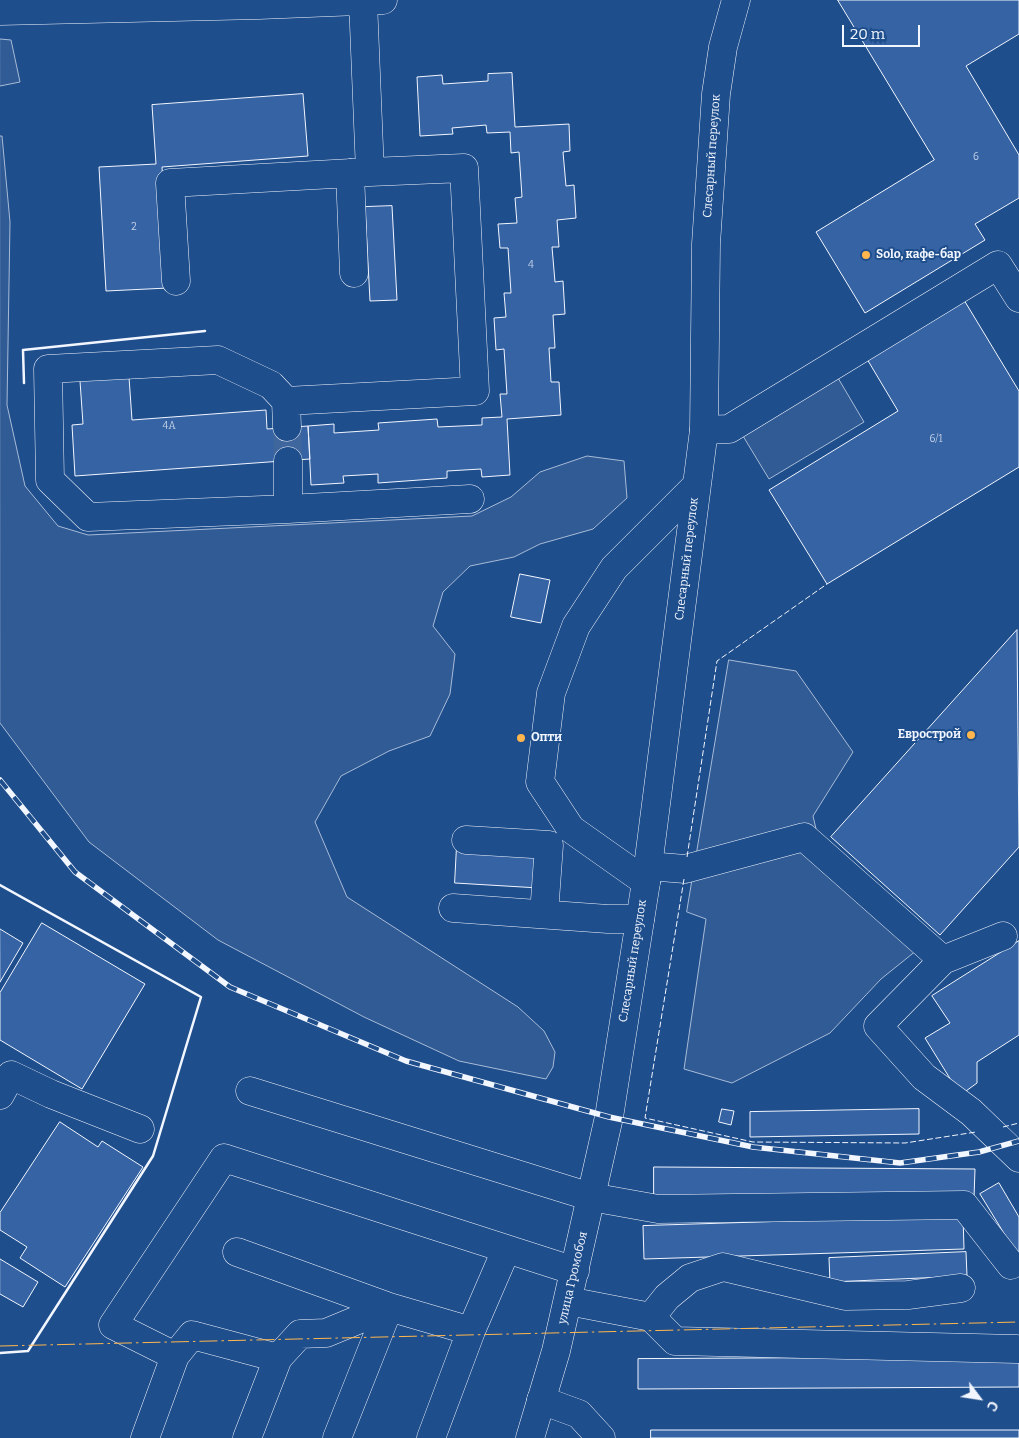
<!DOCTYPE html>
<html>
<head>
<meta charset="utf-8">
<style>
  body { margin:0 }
  #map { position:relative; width:1019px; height:1438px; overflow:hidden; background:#1f4e8c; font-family:Bitter,serif }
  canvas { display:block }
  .north { position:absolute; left:954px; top:1373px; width:50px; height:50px; -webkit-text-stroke:4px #1f4e8c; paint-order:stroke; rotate:121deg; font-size:14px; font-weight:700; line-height:20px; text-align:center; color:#f2f6ff }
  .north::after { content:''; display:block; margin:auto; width:18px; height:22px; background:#f2f6ff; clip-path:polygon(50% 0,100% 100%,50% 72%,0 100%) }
  .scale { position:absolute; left:842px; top:25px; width:78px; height:22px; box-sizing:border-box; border:2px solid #f2f6ff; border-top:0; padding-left:6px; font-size:15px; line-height:18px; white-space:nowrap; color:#f2f6ff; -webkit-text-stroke:4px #1f4e8c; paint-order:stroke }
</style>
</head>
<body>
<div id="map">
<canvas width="1019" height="1438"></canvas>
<div class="north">С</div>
<div class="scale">20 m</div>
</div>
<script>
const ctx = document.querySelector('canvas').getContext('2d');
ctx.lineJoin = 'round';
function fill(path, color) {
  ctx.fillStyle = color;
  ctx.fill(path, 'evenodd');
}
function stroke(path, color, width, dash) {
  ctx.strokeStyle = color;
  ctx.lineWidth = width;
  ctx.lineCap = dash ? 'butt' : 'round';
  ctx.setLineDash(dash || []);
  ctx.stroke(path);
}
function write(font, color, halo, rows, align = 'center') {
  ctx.font = font + ' Bitter,serif';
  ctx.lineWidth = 4;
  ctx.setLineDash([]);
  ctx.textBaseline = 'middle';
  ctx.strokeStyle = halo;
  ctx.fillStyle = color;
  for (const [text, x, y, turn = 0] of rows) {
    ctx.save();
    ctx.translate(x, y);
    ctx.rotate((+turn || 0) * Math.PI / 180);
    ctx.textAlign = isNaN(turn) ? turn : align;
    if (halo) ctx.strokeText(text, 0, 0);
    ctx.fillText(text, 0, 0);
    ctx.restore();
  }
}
const built = new Path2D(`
  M0,39L11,40L20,82L0,86Z
  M0,136H2L10,222L7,405L25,486L58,526L88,535L472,516L511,497L540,472L587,456L624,461L627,498L593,529L540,544L514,557L470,566L443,592L433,626L455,654L450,694L430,736L389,751L341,776L315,822L347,897L518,1007L544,1031L555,1052L553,1067L546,1079L459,1061L364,1017L218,940L89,842L0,723Z
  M838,378L864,422L769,479L743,436Z
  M729,660L796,671L853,752L813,816L824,863L917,950L881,979L830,1033L732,1083L684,1069L706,919L687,912Z`);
fill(built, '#305b95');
stroke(built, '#a8bbd7', 1);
const building = new Path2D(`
  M838,0H1019V34L966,66L1019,155V198L975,224L985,240L865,313L816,232L934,160Z
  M512,73L515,127L569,124L570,151L563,152L566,186L574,185L576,218L557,220L559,247H552L555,282L563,281L565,314L553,315L555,348H549L551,382H559L561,415L507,419L510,475L482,477L481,469L447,471V478L378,483V474L343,476L344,483L311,485L308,426L334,424V433L379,430L378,423L437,419L438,427L482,425V418L502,417L500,394H507L504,349L496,350L494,318L506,317L504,293H511L508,248H500L498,224L517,223L515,198L522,197L519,152L511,153L510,132L487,133L486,125L452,128L453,134L420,136L417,77L442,75L443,84L488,81V74Z
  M303,94L308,156L162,167L168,288L106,291L99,167L156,164L152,105Z
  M392,206L397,300L370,301L365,207Z
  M964,300L1019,391V467L827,584L769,490L898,411L867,359Z
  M129,377L132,420L266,410L267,429L308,426L310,459L75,476L72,425L83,424L80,381Z
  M520,574L550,580L541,623L511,617Z
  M1017,630L1019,847L940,935L831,837Z
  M457,845L541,850L539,888L455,883Z
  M42,923L145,984L82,1089L0,1040V993Z
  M0,929L23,943L0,982Z
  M1019,941V1035L977,1062V1083L966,1091L954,1085L925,1038L950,1023L932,996Z
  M722,1109L734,1111L731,1125L719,1122Z
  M919,1109V1134L750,1137V1112Z
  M60,1122L98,1147L102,1141L143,1167L65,1287L20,1258L27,1247L0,1230V1213Z
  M654,1167L975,1169L974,1198L654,1196Z
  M999,1183L1019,1217V1258L980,1194Z
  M963,1216L964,1249L644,1259L643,1226Z
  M966,1252L967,1276L830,1282L829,1258Z
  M0,1259L38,1282L23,1307L0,1294Z
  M1019,1357V1387L638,1389V1359Z
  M651,1430H1019V1438H651Z`);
fill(building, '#3563a3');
stroke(building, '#f2f6ff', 1);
stroke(new Path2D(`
  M287,427L288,461`), '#3f679d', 28, [28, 14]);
const minor = new Path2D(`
  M0,11L259,5L383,0
  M350,173L354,273
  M176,281L170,183L370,172
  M286,401L271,385L218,360L48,369L50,480L88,517L288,509L470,499
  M287,427L286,401L475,391L464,168L370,172L363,1
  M704,430L729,429L998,265L1019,298
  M288,461V509
  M466,840L549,845L544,914
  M648,866L685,869L804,837L943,960L1003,936
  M646,882L571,829L540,782L551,693L576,626L614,568L696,486
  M453,908L608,919H640
  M943,960L878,1026L924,1077L971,1112L1019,1158
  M250,1091L591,1197L658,1209L964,1205L1011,1265
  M0,1095L11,1075L51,1094L140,1129
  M237,1252L389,1307L337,1438
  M568,1301L651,1317L675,1341L1017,1349
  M651,1317L667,1297L690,1278L723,1267L845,1296L908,1295L961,1288
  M175,1356L192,1335L278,1358L247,1438
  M278,1358L300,1334L326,1333L389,1307L471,1331L506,1250
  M541,1400L579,1414L601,1438
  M145,1438L175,1356L113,1325L224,1158L575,1271
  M431,1438L471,1331`);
const major = new Path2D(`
  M530,1438L556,1351L609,1117L646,882L704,430L706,244L716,94L723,47L736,0`);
stroke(minor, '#f2f6ff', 29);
stroke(major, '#f2f6ff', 29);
stroke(minor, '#1f4e8c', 28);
stroke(major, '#1f4e8c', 28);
const rail = new Path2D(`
  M0,780L75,872L230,987L406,1061L609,1117L753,1147L900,1163L979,1152L1019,1141`);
stroke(rail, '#f2f6ff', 5.5);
stroke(rail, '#1f4e8c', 4, [11]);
stroke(new Path2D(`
  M687,857L717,661L827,584
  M684,879L645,1118L753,1142L905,1143L976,1132
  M1003,1127L1019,1123`), '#f2f6ff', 1, [6, 2.5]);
stroke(new Path2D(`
  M24,383L23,350L205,331
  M0,885L201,997L153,1156L28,1351L0,1353`), '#f2f6ff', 2.5);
stroke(new Path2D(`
  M0,1346L1019,1322`), '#ffb74d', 1, [18, 4, 2.5, 4]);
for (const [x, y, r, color] of [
  [866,255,5,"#ffb74d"],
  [971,735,5,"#ffb74d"],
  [521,738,5,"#ffb74d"]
]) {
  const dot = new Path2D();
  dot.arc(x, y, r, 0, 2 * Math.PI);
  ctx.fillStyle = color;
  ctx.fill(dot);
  stroke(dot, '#1f4e8c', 2);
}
write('10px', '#c3d1e8', null, [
  ["6",976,157],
  ["2",134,227],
  ["4",531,265],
  ["4А",169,426],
  ["6/1",936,439]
]);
write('12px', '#f2f6ff', '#1f4e8c', [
  ["Слесарный переулок",712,156,-86],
  ["Слесарный переулок",687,559,-83],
  ["Слесарный переулок",633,961,-81],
  ["улица Громобоя",573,1278,-77]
]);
write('bold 12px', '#f2f6ff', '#1f4e8c', [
  ["Solo, кафе-бар",876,255],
  ["Еврострой",961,735,"right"],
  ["Опти",531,738]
], 'left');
</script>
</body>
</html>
